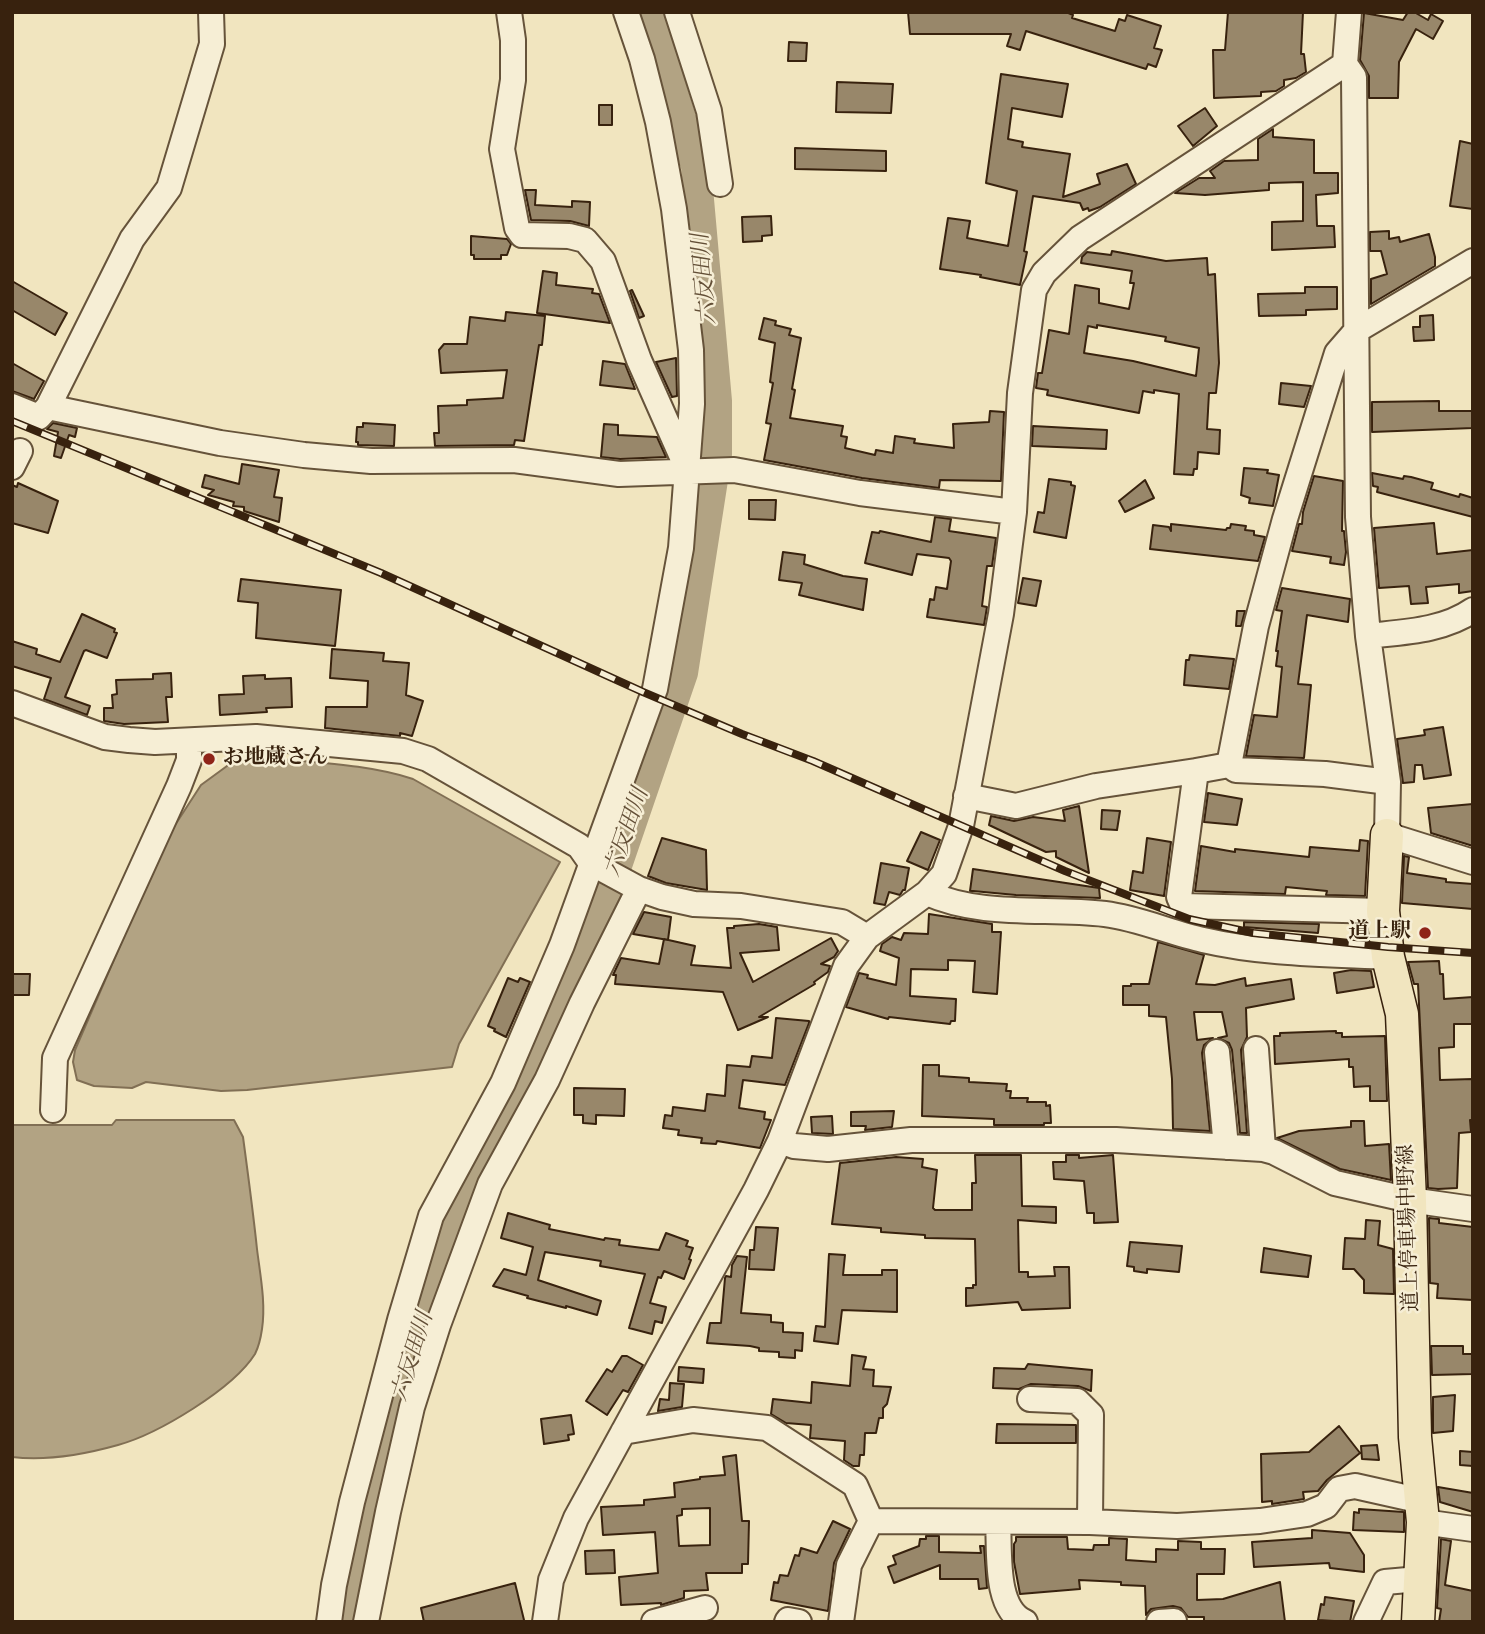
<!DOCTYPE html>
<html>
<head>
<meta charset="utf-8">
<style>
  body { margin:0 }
  #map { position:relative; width:1485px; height:1634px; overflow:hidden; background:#f1e5bf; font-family:"IM FELL DW Pica",serif }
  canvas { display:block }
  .frame { position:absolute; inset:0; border:14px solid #38220e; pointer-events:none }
</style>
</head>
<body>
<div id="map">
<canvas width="1485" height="1634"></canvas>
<div class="frame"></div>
</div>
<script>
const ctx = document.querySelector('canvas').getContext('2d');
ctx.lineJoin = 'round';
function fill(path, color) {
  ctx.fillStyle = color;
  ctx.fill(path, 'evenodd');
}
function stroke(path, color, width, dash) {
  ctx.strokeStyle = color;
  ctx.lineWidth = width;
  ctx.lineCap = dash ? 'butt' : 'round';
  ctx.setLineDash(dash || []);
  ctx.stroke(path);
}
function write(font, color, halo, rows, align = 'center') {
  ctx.font = font + ' "IM FELL DW Pica","Noto Serif JP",serif';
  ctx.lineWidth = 5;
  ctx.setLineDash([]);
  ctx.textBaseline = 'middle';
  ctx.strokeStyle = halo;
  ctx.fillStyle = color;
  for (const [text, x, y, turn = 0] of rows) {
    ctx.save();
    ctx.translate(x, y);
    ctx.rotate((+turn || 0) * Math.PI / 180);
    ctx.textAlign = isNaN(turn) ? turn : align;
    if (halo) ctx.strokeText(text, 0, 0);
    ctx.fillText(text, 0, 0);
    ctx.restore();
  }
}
const water = new Path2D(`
  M268,758C316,763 367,764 413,779L560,862L459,1044L452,1067L247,1090L221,1091L146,1082L132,1088L94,1086L77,1080L73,1062L75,1050L166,839L201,785L227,766L239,761Z
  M116,1120H234L243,1137C248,1174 253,1211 257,1249C260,1274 266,1303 262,1329C261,1336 258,1348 255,1354C233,1389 158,1434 118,1445C86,1454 46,1461 12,1457V1125H112Z`);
fill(water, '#b2a383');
stroke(water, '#816f54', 2);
stroke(new Path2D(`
  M347,1622L359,1543L464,1190L534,1057L609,889L683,673L717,454V401L696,166L648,12`), '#b2a383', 30);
const building = new Path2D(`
  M908,12H1066L1073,15L1072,18L1115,31L1119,19L1125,21L1127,15L1161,26L1154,48L1162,50L1156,67L1148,64L1146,69L1026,31L1020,50L1007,46L1011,34H910Z
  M1228,12H1303L1301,54H1304L1306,72L1296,78L1284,80V86L1276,91L1261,92V96L1214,98L1213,50H1225Z
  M1408,12H1414L1428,20L1431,14L1443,21L1433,39L1416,29L1399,62L1398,98H1369V76L1360,60L1364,13L1403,20Z
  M789,42L807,43L806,61H788Z
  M1001,74L1068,84L1062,117L1012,108L1008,139L1023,142L1022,147L1070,154L1063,197L1100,184L1097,174L1127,164L1136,184L1100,207L1089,211L1088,208L1083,210L1080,203L1033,196L1024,251L1027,252L1020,285L980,277L981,275L940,269L948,218L970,221L967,238L1008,246L1017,191L986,183Z
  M837,82L893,84L891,113L836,112Z
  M599,105H612V125H599Z
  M1205,108L1217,126L1193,146L1178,126Z
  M1273,129V137L1314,140V173H1338V193L1316,195L1317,226H1334L1335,247L1272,250V222L1303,221V182L1269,183V190L1205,195L1175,193L1199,178H1215L1210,171L1224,161L1258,160V139Z
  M1460,141L1473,144V209L1450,206Z
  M795,148L886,151V171L795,169Z
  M525,190H536L535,205L572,207V201L590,202L589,226L570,221L531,220Z
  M771,216L772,235L762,236V241L743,242L742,217Z
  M1389,231V239L1399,237L1400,242L1429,234L1435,257V266L1371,304V279L1387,274L1381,251H1370V232Z
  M471,236L507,239L511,244L507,255H501V259H474V255H471Z
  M1112,251L1166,261L1207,258L1208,275L1215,274L1219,363L1216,393H1209L1207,429L1220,430L1219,454L1198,452L1197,469H1194L1193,475L1174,474L1179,394L1154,390V393L1143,391L1139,413L1047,395L1048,390L1036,388L1038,373H1042L1049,330L1069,334L1075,285L1099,289V303L1129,309L1134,283H1130L1132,271L1081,263L1082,257L1087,252L1111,255ZM1097,325L1166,337L1165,341L1199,348L1196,376L1133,361L1084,353L1088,326L1097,328Z
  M543,271L557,273L556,285L593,289L592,293L599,294L610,323L537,313Z
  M12,281L67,313L55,335L12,310Z
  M1305,287H1337V309L1306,310V315L1259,316L1258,294L1305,293Z
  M632,290L644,316L639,318L630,291Z
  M506,312L545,316L542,345H539L524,441L515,440L514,445L435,446L434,433H439L438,406L467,405V400L503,398L507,370L441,373L439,350L444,344H467L470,317L505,321Z
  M1433,315L1434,340L1414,341L1413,327H1420V316Z
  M764,318L776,321L775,325L791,329L789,335L801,338L792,389L795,390L790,418L843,426L841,436L847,437L845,448L875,455L876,450L893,453L895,436L915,439L914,443L954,448L953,424L989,422L990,411L1004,412L1001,481L940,480L939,488L862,478L764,460L771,424L766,423L773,383L770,382L775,343L759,339Z
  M676,358L677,396L672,397L656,362Z
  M603,361L625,364L635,389L600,385Z
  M12,363L44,381L34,399L12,391Z
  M1281,383L1311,386L1304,407L1279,404Z
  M1439,401V411H1473V428L1372,432V402Z
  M53,423L77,428L75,437L69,435L61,458L54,456L58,432L47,429Z
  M363,423L395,425L394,446L358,445V442H356L357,427H363Z
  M604,424L618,425V435L657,437L666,457L620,459L601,457Z
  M1033,426L1107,430L1106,449L1032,446Z
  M242,464L279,470L274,497L282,498L279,522L244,511V507L233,506L234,502L208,495L214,490L202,487L205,475L239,484Z
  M1244,468L1268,470L1267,473L1279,475L1273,506L1249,503L1250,498L1241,495Z
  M1372,473L1403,479L1404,476L1411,477L1433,483L1431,489L1459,497L1460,494L1473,498V517L1377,492L1378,487L1373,486Z
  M1314,476L1343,481L1342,531H1344L1346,552L1344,565L1330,563L1331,557L1292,551L1299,524H1302L1303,512Z
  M1049,479L1071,482V485L1075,486L1066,538L1034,532L1038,512L1044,513Z
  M1145,480L1154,498L1125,512L1119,501Z
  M18,483L58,501L48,533L12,523V485L17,487Z
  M749,500H776L775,520L749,519Z
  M935,517L951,519L949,531L996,538L992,566H987L982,606L987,607L984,625L927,617L930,599L934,600L936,587L947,589L951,561L949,558L917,554L912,575L865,563L872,532L879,533L880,531L931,542Z
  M1434,523L1437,554L1473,550V591L1459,593V584L1426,587L1428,603L1411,604L1409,586L1379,588L1374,528Z
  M1171,524L1226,530L1227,528H1230L1231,524L1246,526L1245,530L1254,531V535L1265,537L1258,561L1150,549L1153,525L1169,527L1171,531Z
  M783,552L805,555L804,564L843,576L867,579L863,610L799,595L802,583L779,580Z
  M1023,578L1041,581L1036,606L1018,603Z
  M241,579L341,590L335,646L256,638L258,603L238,601Z
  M1282,588L1350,599L1348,622L1307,615L1298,684L1311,685L1304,758L1246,756L1254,715L1277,717L1282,667L1276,666L1278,651H1276L1282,611L1276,610Z
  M1237,611H1245L1241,626H1236Z
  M82,614L115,629L114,632L117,633L107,658L86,650L84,651L65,697L90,706L87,715L44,699L51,678L12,666V641L37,649L36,654L60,662Z
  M332,649L384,653L383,661L409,663L406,695L423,701L412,736L400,733V736L325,728L326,707H367L368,681L330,678Z
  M1190,655L1234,659L1229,689L1184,685L1186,660H1189Z
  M171,673L172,697H166L168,722L124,724L104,721V708H113L112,695L117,694L116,680L153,679V674Z
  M265,675V679L291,678L292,707L266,708L267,712L220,715L219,695L244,694L243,676Z
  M1443,727L1451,775L1424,779L1422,765H1415L1414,782L1403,783L1397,739L1425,735L1424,730Z
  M1208,793L1242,799L1237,825L1204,822Z
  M1473,804V846L1431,833L1428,808Z
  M1079,806L1089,873L1056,857V851L1046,852L989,825L991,816L1014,821L1033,817L1065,821L1063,810Z
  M1102,810L1120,811L1117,830L1101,829Z
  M921,832L940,840L928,870L907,861Z
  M662,838L706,850L707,890L666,883L648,876Z
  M1147,838L1171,842L1164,896L1130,890L1133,871L1143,873Z
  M1360,840L1368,841L1365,896L1326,895L1327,891L1286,887L1285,894L1195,891L1201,846L1235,852V849L1309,857L1310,847L1359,851Z
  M1404,856L1409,857L1407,873L1446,879V882L1473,884V909L1402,903Z
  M881,863L909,868L905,890H903L900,895L889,892L885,905L874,903Z
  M973,869L1099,888L1100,898L1016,895L973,891H970Z
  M644,912L671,917L668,940L633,934Z
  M929,914L992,924V932H1001L997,994L973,992L975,961L948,960V970L911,969L910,996L956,999L955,1021H951L950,1024L889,1017L888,1019L846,1007L859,973L868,975L867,978L896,985L899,958L880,951L882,944L892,937L901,940L904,933L928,934Z
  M1244,922L1319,924L1318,933L1244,927Z
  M759,924L777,927L779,950L740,953L753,982L831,938L838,951L834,957L821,964L830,966L828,972L814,982L815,984L759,1017H768L738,1030L723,992L615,984L616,975H613L621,958L659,964L664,939L695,946L691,965L731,968L727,928H734V926Z
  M1355,925H1366L1367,936L1355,933Z
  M1158,942L1204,955L1196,984L1215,985L1245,978L1246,986L1291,979L1294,999L1246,1008L1247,1037L1241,1050L1247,1133H1240L1232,1050L1229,1043L1218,1038L1227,1036L1222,1012H1194L1197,1040L1213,1038L1204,1045L1202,1053L1210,1131L1173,1129L1172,1079L1166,1017L1149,1016V1005H1123V986H1131V984H1149Z
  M1439,961L1440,974H1443L1444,999L1473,997V1024H1454V1047L1439,1048L1440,1080L1473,1079V1120H1470L1471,1132L1459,1133L1457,1188L1438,1189L1428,1188L1418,984H1414L1408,962Z
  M1351,970L1371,971L1374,987L1337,993L1334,973Z
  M12,974H30L29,995H12Z
  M508,978L518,982L520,978L530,982L506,1037L494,1031L495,1029L488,1026Z
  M776,1018L809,1021V1023L785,1085L743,1080L739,1108L765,1112L764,1119L771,1120L760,1148L717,1141L716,1144L701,1143L702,1138L678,1135L679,1130L663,1128L665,1115L672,1116L673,1107L705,1111L707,1094L725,1096L727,1065L750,1067L752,1056L772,1058Z
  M1336,1031V1033H1342V1037L1385,1036L1387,1101H1370V1086L1354,1087L1353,1067H1349V1059L1275,1064L1274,1036H1280V1033Z
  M923,1065H939V1076L969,1078V1082L1007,1084L1006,1091H1011L1010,1098H1028L1027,1102H1046V1106L1050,1105L1051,1123H1044V1125H994V1119L922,1116Z
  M574,1088L625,1089L624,1116L596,1115V1124L583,1123V1115H574Z
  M894,1111L892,1127L865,1130L866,1126H851V1112Z
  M832,1116L833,1134L812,1133L811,1117Z
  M1351,1121H1364L1365,1146L1389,1144L1391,1180L1340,1169L1277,1138L1299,1131L1351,1127Z
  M975,1155H1021L1022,1206L1056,1207V1223L1018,1220L1019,1272H1028V1277L1055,1276L1054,1267H1069L1070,1308L1022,1310L1018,1302L966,1306V1288H973V1285H976L975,1239L925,1238V1235L881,1232V1228L832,1224L840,1163L896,1157L923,1159L922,1167L937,1170L933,1208L935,1210H972V1183H976Z
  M1066,1155H1079V1158L1113,1155L1118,1222L1094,1223V1213H1087L1084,1181L1054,1179L1053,1162H1066Z
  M508,1213L550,1225L549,1229L604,1240L605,1238L620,1240L619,1245L659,1250L666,1233L688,1241L686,1246L693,1248L689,1259L691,1260L684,1279L664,1271L661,1278L658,1277L650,1303L666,1307L662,1323L655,1321L652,1334L629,1328L645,1274L600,1266L601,1261L545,1252L538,1280L601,1301L597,1315L566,1306V1308L527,1298L528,1296L493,1286L504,1269L526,1275L533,1247L501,1238Z
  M1429,1218L1439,1219V1223L1473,1227V1300L1437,1298L1438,1284L1430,1283Z
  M1366,1220L1380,1221L1378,1245L1393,1249L1394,1294L1364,1293V1280L1354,1269H1343L1345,1238L1365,1239Z
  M756,1227L778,1228L774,1270L749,1269L750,1250H754Z
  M1130,1242L1182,1246L1179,1272L1147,1269V1273L1134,1271V1267L1127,1266Z
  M1264,1248L1311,1256L1308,1277L1261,1272Z
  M829,1254L845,1255L843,1275H882V1270H897V1312L842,1310L838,1344L814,1341L816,1326L825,1327Z
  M737,1256L747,1257L741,1313L771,1315V1322L783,1323V1332L803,1333L802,1351L795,1350V1358L779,1357V1352L759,1351V1348L750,1346L707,1343L710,1323H721L725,1278L726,1276L731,1277L732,1265Z
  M1431,1346H1463V1354H1473V1374L1432,1375Z
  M852,1355L866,1357L863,1369L874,1370L873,1386L891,1387L887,1404L883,1408V1418H879L876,1433H865L864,1455H860L859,1466H853L844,1460L845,1441L810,1438L811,1425L786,1423L771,1414L773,1399L811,1403L812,1382L850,1386Z
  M622,1356H627L643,1365L628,1392L623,1390L607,1415L586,1401L607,1369L612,1372Z
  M1028,1364L1092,1370L1091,1391L1078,1386L1031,1384L1019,1389L993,1388L994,1368L1025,1369Z
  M679,1367L704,1369L703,1383L678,1381Z
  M670,1383L684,1384L682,1407L658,1411L660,1399L669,1400Z
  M1455,1395L1453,1431L1433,1433V1397Z
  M571,1415L574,1434L568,1435L569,1440L544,1444L541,1419Z
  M997,1424L1076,1425V1443H996Z
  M1339,1426L1360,1453L1327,1480L1318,1491L1303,1492L1304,1499L1272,1504V1501L1262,1502L1261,1454L1309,1452Z
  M1377,1445L1379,1460L1362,1459L1361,1446Z
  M1460,1451L1473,1452V1466L1460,1465Z
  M736,1455L742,1521H749L748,1564H742V1573H706L708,1590L684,1591V1598L661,1605V1603L621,1605L619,1577L658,1573L655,1532L603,1535L601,1507L644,1505V1500L675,1497L674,1483L700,1479V1477L725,1475L723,1457ZM710,1508V1545L679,1546L677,1516L682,1515V1509Z
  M1438,1487L1473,1493V1512L1440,1502Z
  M1359,1509L1404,1512V1532L1353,1530L1354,1512L1359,1513Z
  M833,1521L850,1529L834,1563L828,1611L771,1600L774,1582L778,1583L780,1575L788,1576L795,1555L799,1556L801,1548L817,1553Z
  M1312,1530L1350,1533L1364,1555V1572L1330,1568L1329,1563L1254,1567L1252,1542L1312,1538Z
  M926,1536H939V1552L981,1553L980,1546H984L987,1588L979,1589L978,1579H940V1565L894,1583L888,1567L896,1564L893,1556L919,1546L920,1539H926Z
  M1016,1537H1067L1068,1549L1093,1550L1094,1545H1109V1538L1127,1539L1126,1560L1156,1562V1549L1178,1550V1541L1201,1542V1549H1225L1224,1574H1197V1600L1223,1599L1280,1582L1285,1622H1204V1617H1188L1181,1608L1173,1606L1151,1609L1146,1615L1145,1586L1121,1585V1582L1079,1580L1080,1589L1020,1594L1014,1562V1544L1016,1541Z
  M1441,1539L1451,1541L1445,1585L1473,1591V1622H1439L1441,1609L1437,1608Z
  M614,1550L615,1573L586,1574L585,1551Z
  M515,1583L524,1620L522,1622H424L421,1608Z
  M1325,1597L1354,1601L1350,1622L1318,1620L1321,1604L1324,1605Z`);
fill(building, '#98876a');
stroke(building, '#38220e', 2);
const minor = new Path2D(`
  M509,12L513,40V80L502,149L517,228L522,235L569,236L585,240L603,261L639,360L686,466
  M677,12L709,111L720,184
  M1349,12L1345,64L1354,77L1358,517L1368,636L1388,782L1387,835L1473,862
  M12,406L39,417L48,407L132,239L169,188L212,44L211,12
  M48,407L220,443L304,455L371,461L514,460L619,474L734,470L860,493L1014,512
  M12,467L20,451
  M1368,636C1403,632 1443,631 1473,610
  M12,703L105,737L129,740L155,742L256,737L403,751L428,759L579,846L591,863L639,889L662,897L694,904L741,906L842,922L867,937
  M1229,765L1236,770L1325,774L1388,782
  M966,796L1016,806L1096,786L1196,771
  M927,893C983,918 1046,907 1105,914C1138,918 1171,933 1203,940C1263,954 1327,954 1388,957
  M1383,911L1183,906L1179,897L1196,771L1229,765L1256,626L1285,519L1337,353L1357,330L1473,261
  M1256,1049L1263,1149
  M1217,1052L1226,1147
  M53,1110L55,1058L179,786L189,760V741
  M780,1141L794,1146L828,1149L911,1140H1116L1263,1149L1274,1152L1335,1183L1410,1200L1473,1209
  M1030,1399L1077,1401L1091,1415L1090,1522
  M623,1432L693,1420L767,1428L855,1485L871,1521L849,1565L841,1622
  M871,1521L1090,1522L1177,1526L1260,1521L1307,1514L1326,1506L1339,1489L1355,1486L1422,1501
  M998,1522C1000,1551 994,1609 1025,1622
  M1423,1522L1473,1529
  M329,1622L334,1585L352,1502L400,1320L431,1216L503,1083L562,945L655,689L681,548L692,404L691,350L674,209L658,122L642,59L626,12
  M366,1622L388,1512L412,1407L438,1325L490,1184L547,1080L582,1003L639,889
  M545,1622L551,1580L576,1518L756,1190L780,1141L846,966L867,937L927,893L944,874L961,826L1001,614L1014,512L1020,393L1034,290L1044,273L1080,238L1345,64
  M654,1622L705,1608
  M787,1622L788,1620L799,1622
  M1159,1622L1174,1621
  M1366,1622L1385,1582L1419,1579`);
const major = new Path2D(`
  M1387,835L1383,911L1388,957L1402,1014L1410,1200L1415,1437L1423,1522L1418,1622`);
stroke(minor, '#66533a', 28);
stroke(major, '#38220e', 35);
stroke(minor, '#f6eed5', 24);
stroke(major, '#f1e5bf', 32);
const rail = new Path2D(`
  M12,421L381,573L643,692L742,734L813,761L1065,871L1189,919L1253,933L1388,947L1473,953`);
stroke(rail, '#38220e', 8);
stroke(rail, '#f6eed5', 5, [16]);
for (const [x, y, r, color] of [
  [209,759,7,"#8f2418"],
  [1425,933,7,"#8f2418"]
]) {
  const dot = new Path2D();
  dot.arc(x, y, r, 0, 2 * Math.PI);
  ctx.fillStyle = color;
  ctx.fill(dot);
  stroke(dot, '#f6eed5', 2.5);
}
write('bold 21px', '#38220e', '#f6eed5', [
  ["お地蔵さん",223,759],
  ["道上駅",1411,933,"right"]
], 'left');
write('21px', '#38220e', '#f6eed5', [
  ["道上停車場中野線",1410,1228,-92]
]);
write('italic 23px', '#634f37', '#f6eed5', [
  ["六反田川",706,279,-95],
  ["六反田川",628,833,-71],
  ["六反田川",414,1357,-73]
]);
</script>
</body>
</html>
